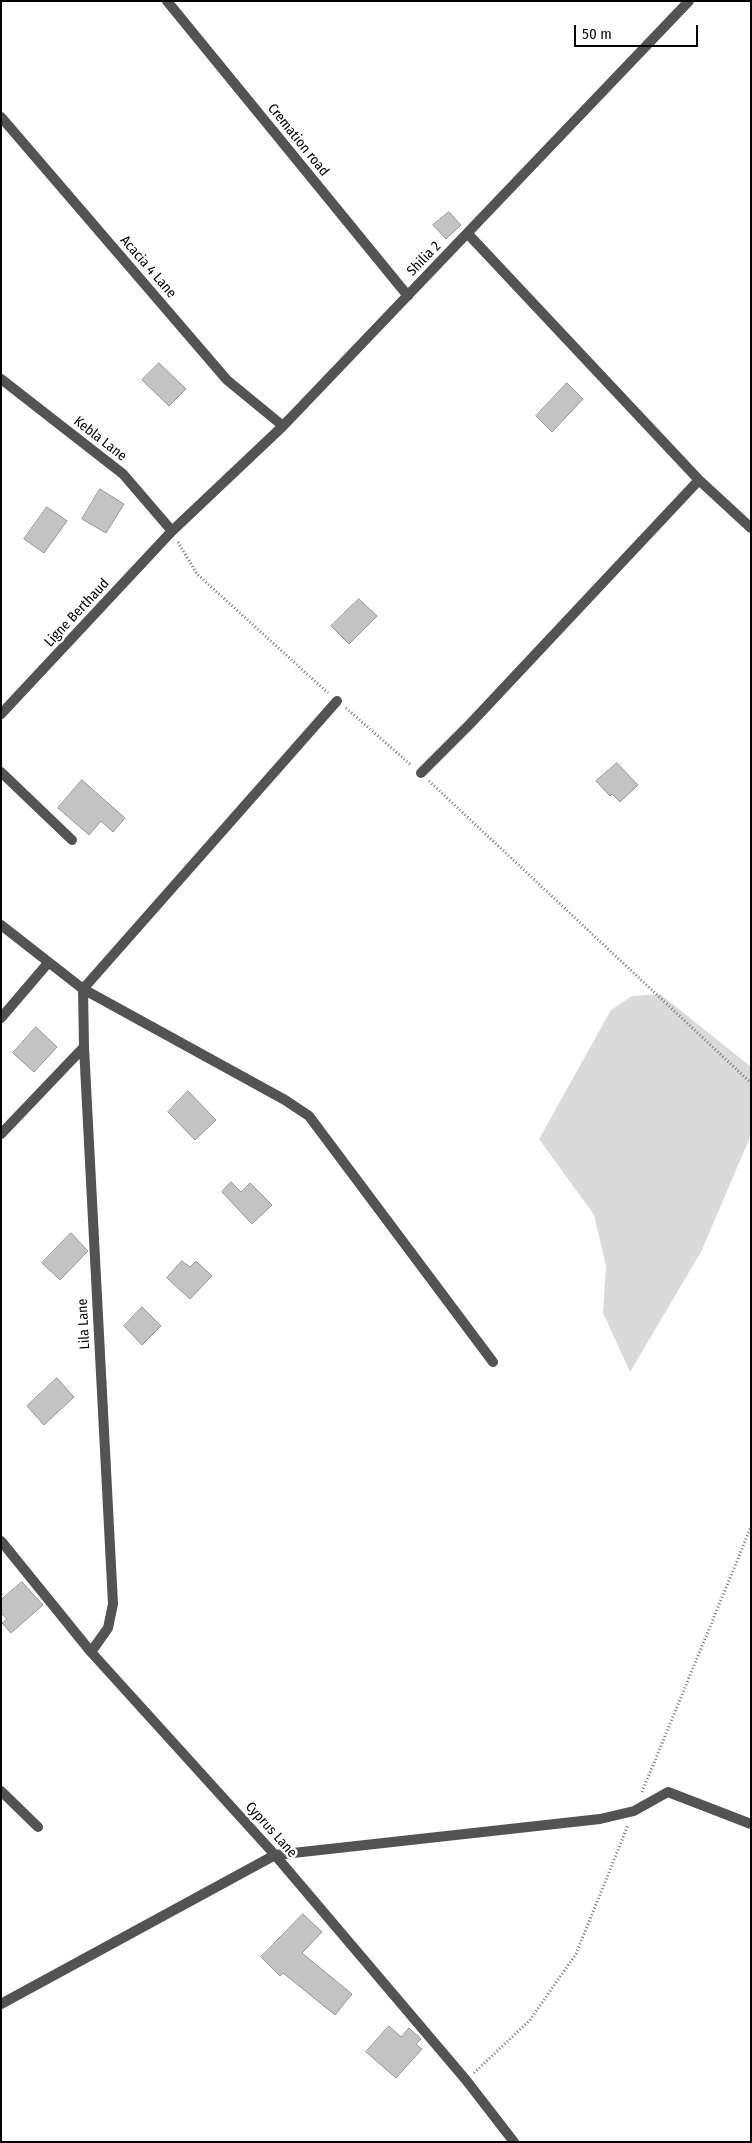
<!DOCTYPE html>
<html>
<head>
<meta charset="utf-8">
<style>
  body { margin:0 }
  #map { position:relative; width:752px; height:2143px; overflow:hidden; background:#fff; font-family:"Fira Sans Condensed",sans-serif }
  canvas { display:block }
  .frame { position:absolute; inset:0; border:2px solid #000; pointer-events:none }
  .scale { position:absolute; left:574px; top:25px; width:124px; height:22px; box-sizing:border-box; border:2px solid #000; border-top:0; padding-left:6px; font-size:15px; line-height:18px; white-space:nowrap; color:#000; -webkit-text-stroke:4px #fff; paint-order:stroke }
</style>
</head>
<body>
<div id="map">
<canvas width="752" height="2143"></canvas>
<div class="frame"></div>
<div class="scale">50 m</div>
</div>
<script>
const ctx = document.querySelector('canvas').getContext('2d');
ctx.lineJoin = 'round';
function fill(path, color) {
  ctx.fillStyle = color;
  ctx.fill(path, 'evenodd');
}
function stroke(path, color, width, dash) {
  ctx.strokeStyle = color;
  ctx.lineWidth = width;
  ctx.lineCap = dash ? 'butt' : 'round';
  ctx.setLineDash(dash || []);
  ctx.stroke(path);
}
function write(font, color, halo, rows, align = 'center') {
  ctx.font = font + ' "Fira Sans Condensed",sans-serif';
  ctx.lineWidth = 5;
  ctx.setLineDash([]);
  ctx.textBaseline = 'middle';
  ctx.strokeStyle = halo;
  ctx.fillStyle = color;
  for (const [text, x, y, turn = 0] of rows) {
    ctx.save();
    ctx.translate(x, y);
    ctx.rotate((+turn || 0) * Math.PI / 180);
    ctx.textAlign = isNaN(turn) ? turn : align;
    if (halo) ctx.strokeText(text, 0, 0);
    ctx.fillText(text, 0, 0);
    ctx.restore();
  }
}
fill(new Path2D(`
  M660,994L751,1067V1135L701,1252L630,1372L603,1313L606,1266L594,1215L539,1139L611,1010L632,996Z`), '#dadada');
const building = new Path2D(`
  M449,212L461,225L446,239L433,225Z
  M159,363L186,389L169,406L142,380Z
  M567,383L583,399L552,432L536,416Z
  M100,489L124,504L106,533L82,519Z
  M47,507L67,521L44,553L24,539Z
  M359,599L377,616L349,644L331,626Z
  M617,763L638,785L620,802L612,794L610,796L596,781Z
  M82,780L125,818L113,832L101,821L89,835L58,808Z
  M36,1027L57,1047L34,1072L13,1053Z
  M188,1091L216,1120L195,1140L168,1112Z
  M231,1182L241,1192L250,1183L272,1205L252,1224L222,1192Z
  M71,1233L88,1251L60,1280L42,1263Z
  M182,1261L190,1267L196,1261L212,1276L190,1299L167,1278Z
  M142,1307L161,1326L142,1345L124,1326Z
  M57,1378L74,1397L44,1425L27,1406Z
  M22,1582L43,1605L11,1633L2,1623L7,1619L1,1613V1600Z
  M303,1914L322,1932L302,1953L352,1994L335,2015L283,1973L280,1976L261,1957Z
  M389,2026L401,2037L409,2028L421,2039L416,2044L422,2049L396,2078L366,2052Z`);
fill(building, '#c3c3c3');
stroke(building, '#979797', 1);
stroke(new Path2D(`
  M178,542L197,574L328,693
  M346,708L411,765
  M429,781L751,1083
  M642,1792L751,1527
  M474,2073L530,2020L576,1954L628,1825`), '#757575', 3, [1, 2.5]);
stroke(new Path2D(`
  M275,1855L600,1819L634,1811L668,1792L751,1824`), '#535353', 10);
stroke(new Path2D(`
  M167,1L408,296
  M1,117L227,380L283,426
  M468,234L699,480L751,528
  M1,379L123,474L172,531
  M1,714L172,531L283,426L689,1
  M1,772L72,840
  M421,773L470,724L699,480
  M1,925L83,989L285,1100L309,1116L493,1362
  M1,1018L48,963
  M1,1134L84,1047
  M1,1541L91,1652L275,1855L466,2080L514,2142
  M91,1652L108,1628L113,1604L84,1047L83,989L337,701
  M1,1791L38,1827
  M1,2004L275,1855`), '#535353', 10);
write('14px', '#000', '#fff', [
  ["Cremation road",298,140,51],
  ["Shilia 2",424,259,-46],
  ["Acacia 4 Lane",148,267,49],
  ["Kebla Lane",100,439,38],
  ["Ligne Berthaud",77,613,-47],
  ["Lila Lane",84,1324,-93],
  ["Cyprus Lane",271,1830,48]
]);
</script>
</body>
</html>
